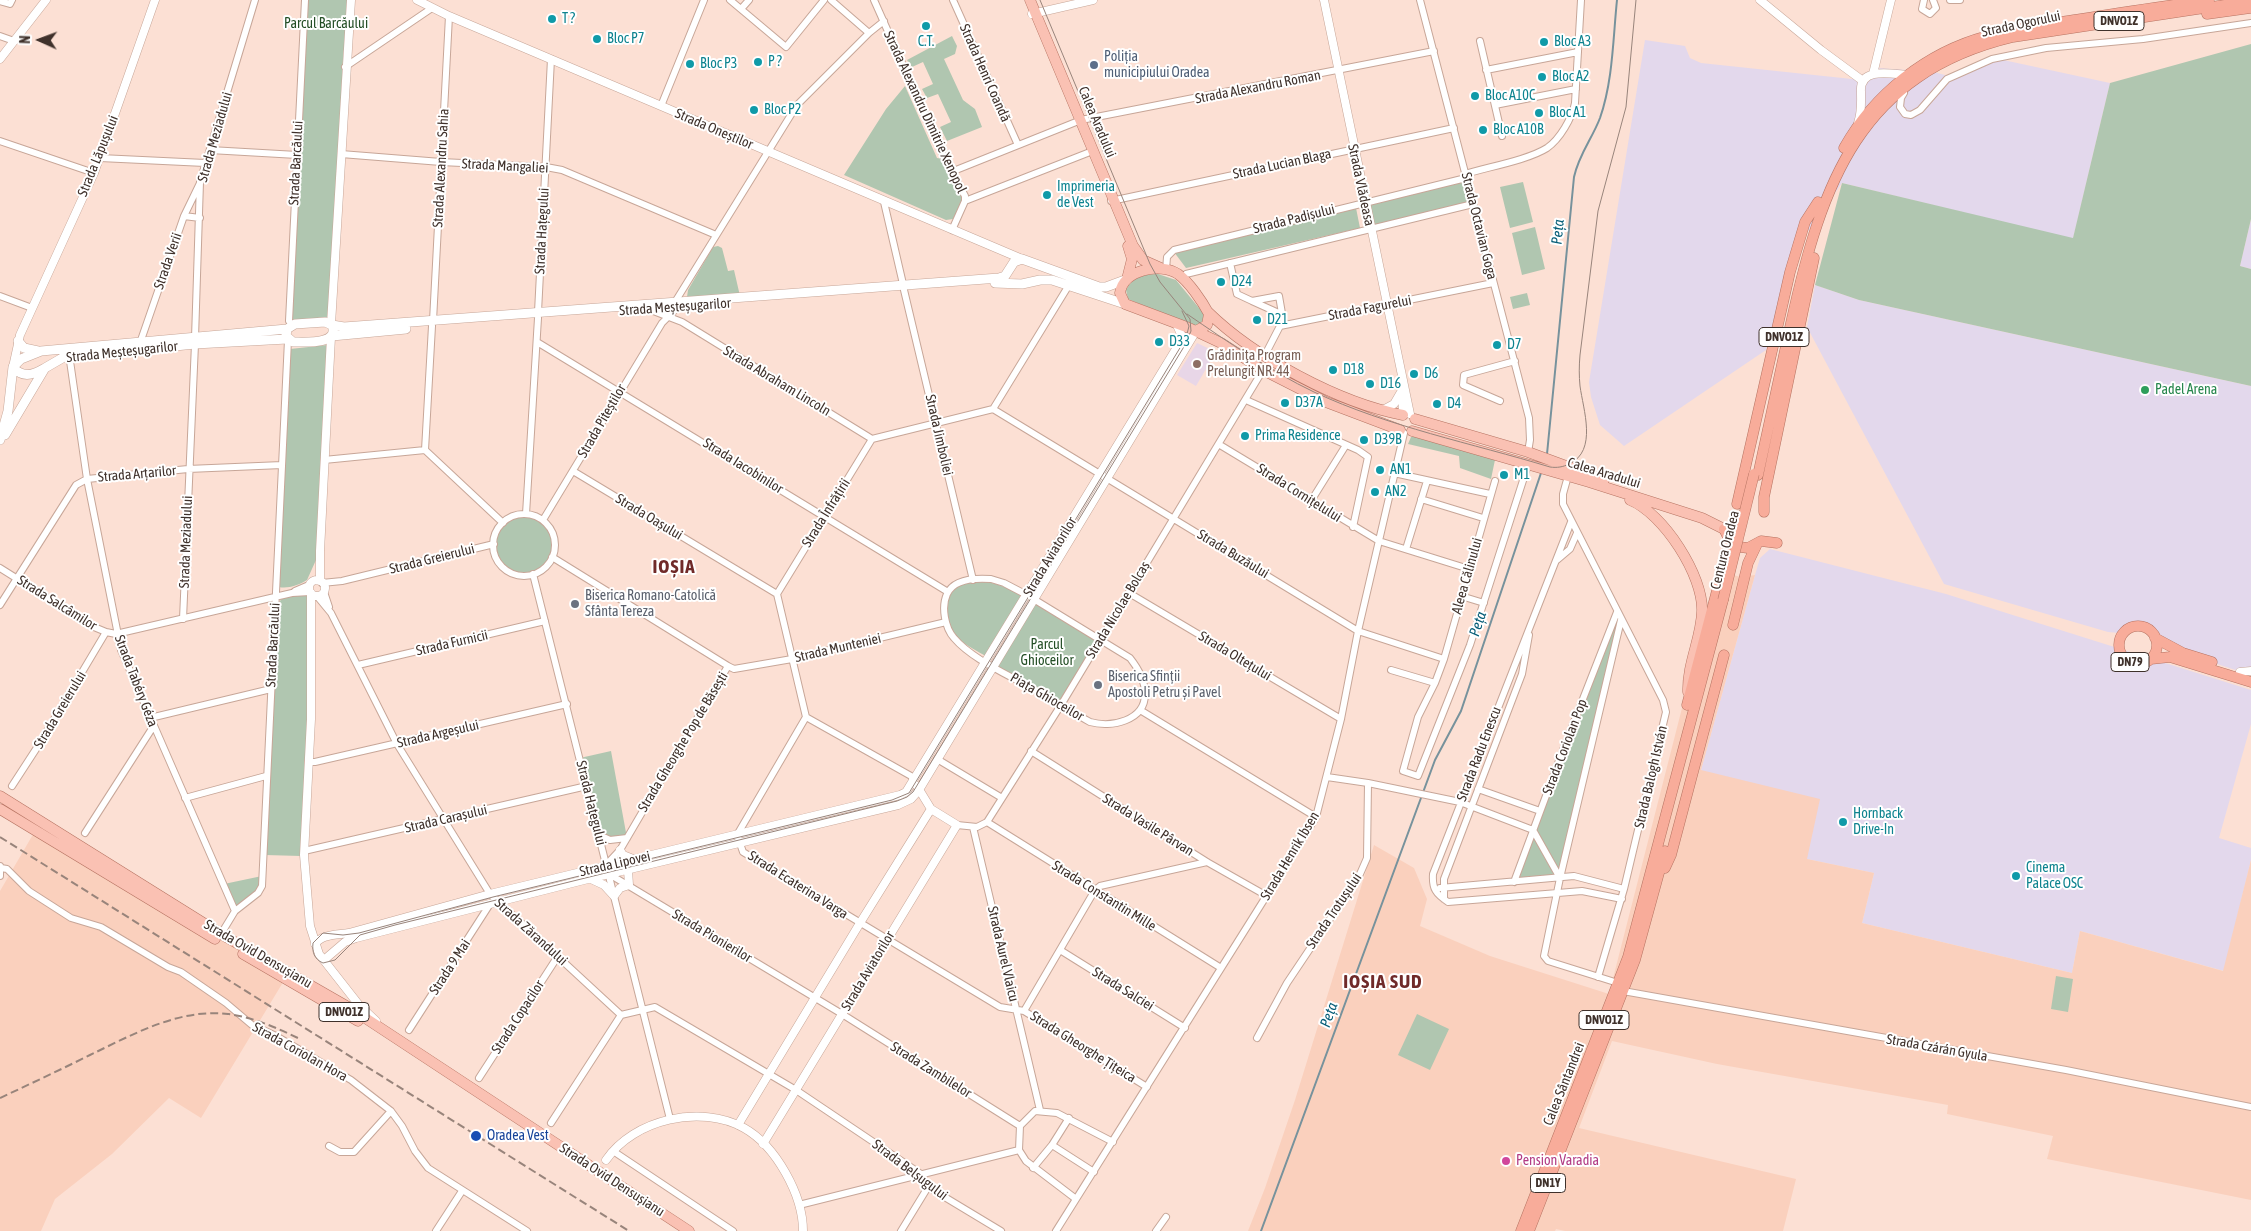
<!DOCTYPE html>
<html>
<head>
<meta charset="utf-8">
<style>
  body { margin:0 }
  #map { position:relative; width:2251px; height:1231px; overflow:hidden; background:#fce0d4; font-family:"Asap Condensed",sans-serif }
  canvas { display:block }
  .north { position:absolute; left:15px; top:15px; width:50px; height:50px; -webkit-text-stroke:4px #fff; paint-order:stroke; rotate:272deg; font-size:14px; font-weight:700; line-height:20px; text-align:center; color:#3f312b }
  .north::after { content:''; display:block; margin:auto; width:18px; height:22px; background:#3f312b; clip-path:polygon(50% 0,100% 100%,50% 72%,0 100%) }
</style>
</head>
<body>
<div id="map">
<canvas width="2251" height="1231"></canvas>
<div class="north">N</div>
</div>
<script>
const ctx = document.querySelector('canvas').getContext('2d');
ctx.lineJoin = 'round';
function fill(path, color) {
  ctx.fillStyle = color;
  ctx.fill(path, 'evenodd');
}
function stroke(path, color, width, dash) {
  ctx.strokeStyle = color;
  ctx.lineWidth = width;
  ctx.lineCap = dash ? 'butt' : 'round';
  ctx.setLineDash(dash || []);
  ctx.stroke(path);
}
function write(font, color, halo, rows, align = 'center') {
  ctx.font = font + ' "Asap Condensed",sans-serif';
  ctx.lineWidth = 4;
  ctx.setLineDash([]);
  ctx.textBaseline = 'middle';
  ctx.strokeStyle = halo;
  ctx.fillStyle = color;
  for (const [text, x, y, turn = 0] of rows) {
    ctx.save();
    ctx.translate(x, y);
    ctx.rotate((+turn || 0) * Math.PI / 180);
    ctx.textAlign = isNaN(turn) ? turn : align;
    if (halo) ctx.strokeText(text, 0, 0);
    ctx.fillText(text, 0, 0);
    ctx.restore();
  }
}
fill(new Path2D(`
  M1645,40L1685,46L1690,58L1701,63L1852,79L1879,68L1934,72L1956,78L1994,58L2110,83L2073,239L1842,183L1795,250L1766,350L1624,446L1600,425L1591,397L1589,382Z
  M2251,219V269L2240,266Z
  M1815,285L1859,300L2251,386V675L2183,653L2155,638L2150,631L2142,627L2132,628L2119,633L2108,632L1944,584L1807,327Z
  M1770,549L1946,594L2251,690V724L2219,838L2251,848V860L2224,971L2080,931L2072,973L1862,923L1874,873L1807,859L1701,770L1755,575L1760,558Z`), '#e3d8ec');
fill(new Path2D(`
  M1717,571L1741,577L1755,575L1701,770L1820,799L1807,859L1874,873L1862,923L2072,973L2080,931L2223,971L2251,860V1200L2047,1159L2053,1136L1947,1114L1948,1105L1717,1064L1612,1041L1579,1128L1796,1179L1783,1231H1565L1556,1229L1555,1231H1248L1265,1188L1295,1100L1374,845L1414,868L1427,899L1420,926L1490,956L1609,994Z
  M42,819L288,974L201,1118L169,1098L112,1154L55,1199L41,1231H0V891Z`), '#fad0bd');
fill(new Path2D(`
  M1197,343L1216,352L1196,386L1177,375Z`), '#e8d6e7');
fill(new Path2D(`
  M308,0H349L343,59L330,317L292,320Z
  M952,36L957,46L955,54L944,59L963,100L975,109L982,127L947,141L940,127L951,122L938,94L927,98L922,89L933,84L923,62L912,67L907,60Z
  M2251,44V219L2240,266L2251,269V386L1859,300L1815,285L1842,183L2073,238L2110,83Z
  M905,86L937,158L943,159L963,195L962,203L953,219L946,220L844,175L886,109Z
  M1466,178L1473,204L1370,228L1364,202Z
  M1523,182L1533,222L1510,228L1500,187Z
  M1356,208L1360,228L1186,268L1174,252Z
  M1535,227L1545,269L1522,275L1512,233Z
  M718,246L722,248L728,271L734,270L740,296L687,297L688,290L713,247Z
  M1158,274L1176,280L1204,314V321L1194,327L1128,299L1126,290C1133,277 1143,274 1158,274Z
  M1527,293L1530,305L1513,309L1510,297Z
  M327,345L316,560L307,580C299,585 288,589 279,587L290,349Z
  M1419,436L1496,455L1491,479L1460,468L1459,456L1408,444L1411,437Z
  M493 545a31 31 0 1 1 62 0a31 31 0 1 1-62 0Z
  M976,581C995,582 1007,587 1024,597L987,657C978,651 966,646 958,638C948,629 941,601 951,591C958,584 967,582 976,581Z
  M304,594L308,597V703L301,856L265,855L277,605L283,597Z
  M1035,599L1100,640L1061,705L993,666Z
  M1617,612L1621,620L1560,878L1514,882Z
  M611,751L627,838L616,840L599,835L580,758Z
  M262,876V886L235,911L224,884Z
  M2056,976L2073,979L2068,1012L2051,1009Z
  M1417,1014L1449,1029L1430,1070L1398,1055Z`), '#b0c6b0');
stroke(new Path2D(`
  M1547,454L1574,177C1579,154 1592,139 1600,118C1613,81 1613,38 1617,0
  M1261,1231L1435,760L1461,711L1541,473`), '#77929c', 2);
const minor = new Path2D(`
  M730,0L786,47L824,0
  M831,0L869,33L884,21
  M874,0L944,157L965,196V201L952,230
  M953,0L1018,145
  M1420,0L1529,418L1530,440L1528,452
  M1924,0L1922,9L1930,14L1936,8L1933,0
  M1950,0H1960
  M0,1L10,4L12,0
  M741,9L749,0
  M0,36L14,41
  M1480,41L1502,136
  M345,67L432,8
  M1486,70L1578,52
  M1904,93L1901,98L1900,107L1905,114L1911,115L1920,110L1947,79L1992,59L2046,48L2143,39L2251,23
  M1495,105L1576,89
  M661,106L704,0
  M0,141L94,173
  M210,150L297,155
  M341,154L441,162L546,167L562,170L716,235
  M100,158L205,163
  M951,172L1081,120L1434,51
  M1465,174C1488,167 1528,160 1547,148C1560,139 1572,118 1575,103L1581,0
  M965,201L1090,152
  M1111,201L1454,128
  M884,202L903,284
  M184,216L200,218
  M1230,263L1237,294L1252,301L1279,296L1284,325
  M1166,270L1167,257L1174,250L1466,178
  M1183,279L1186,274L1473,204
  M1069,285L993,409L872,439L777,594L806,717L737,835L743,852L1000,1007L1024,1011L1147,1087
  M904,290L973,580
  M0,296L32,308
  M1252,301L1283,315
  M675,302L797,105L869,33
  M648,309L682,322L872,439
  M538,312L551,59
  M433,321L449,16
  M292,325L289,321L305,0
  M195,338L200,182L255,0
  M537,342L948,592
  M140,343L184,216L200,183
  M69,354L87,479L121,650L235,911
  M1265,355L1280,326L1493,283
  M1246,400L1358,450L1368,457L1353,527
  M1500,401L1463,385L1464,375L1515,361
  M993,409L1358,631L1444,659
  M1220,445L1379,541L1469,569
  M425,450L432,326
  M425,450L503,523
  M324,460L425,450
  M573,471L777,594
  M1394,473L1490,494
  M1568,476L1563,494V504L1663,700L1666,712L1624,889L1598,977
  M1495,481L1444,659L1435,683L1418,717L1403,771L1418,776L1470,645L1528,465
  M1421,499L1483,518
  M1311,501L1346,445
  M526,514L538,318
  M493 545a31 31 0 1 1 62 0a31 31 0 1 1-62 0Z
  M543,520L662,323L678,307
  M1571,522L1433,874C1432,889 1436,894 1448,902L1582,891L1622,899
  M1406,549L1427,481
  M552,557L728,666L620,850L606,865
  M1557,560L1570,549L1577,533
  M0,568L94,627L106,632L116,634L292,593L310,592
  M533,574L670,1119
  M991,579L1004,583L1027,595L1130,658C1138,668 1145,680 1145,694C1145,721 1111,728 1090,722C1068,710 1046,696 1024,684C1002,672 970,657 954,638C945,628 941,607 947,594C954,578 977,578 991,579Z
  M322,583L342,581L494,544
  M295,591L309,585
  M324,592L329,607
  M1129,593L1341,719
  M317,596L331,613L397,744L490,894L621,1015L655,1007L796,1090L921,1174L928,1187L1001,1231
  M1461,596L1484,603
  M0,605L76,485L87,479L188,469L282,465
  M183,619L195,344
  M358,665L545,621
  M728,666L734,669L792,659L946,622
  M1391,670L1435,683
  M1140,710L1316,817
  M806,717L911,776L914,781
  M150,718L271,689
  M1031,751L1207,862L1267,896
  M937,759L1002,798
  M308,762H315L567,704
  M1368,783L1460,802L1533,830
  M12,786L38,746L106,632
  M1478,789L1540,811
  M185,798L266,776
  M987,822L1221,968
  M957,825L977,827L987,822L1061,705L1263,370
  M973,827L1040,1110
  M1533,830L1560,878
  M85,833L153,727
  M599,835L610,840L627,838
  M304,851L587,786
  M0,866V876
  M1,868L7,869L29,891L71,918L101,927L168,967L181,972L226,1003L252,1025L276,1036L351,1080L391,1111L402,1126L415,1151L428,1168L527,1231
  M609,874L842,1014L1020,1126
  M1514,882L1563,750L1617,612
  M1440,888L1574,876L1624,889
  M1444,899V879L1522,674L1529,635
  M221,934L235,911L258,893L262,886L288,340
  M1060,950L1185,1028
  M1618,983L1548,961L1544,956L1560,878L1621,620
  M1623,991L2066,1070L2251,1107
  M1024,1011L1095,890L1100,886L1207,862
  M409,1030L490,904
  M1257,1038L1287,983L1360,874L1367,858L1368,783L1327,777
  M479,1078L558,956
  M551,1123L621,1015
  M1052,1145L1094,1172
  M329,1146L340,1152H354L391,1111
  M613,1151L733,1231
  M1033,1168L1052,1145L1069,1118
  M1076,1199L1026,1161L1019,1150L1020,1126L1035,1111L1057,1113L1113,1142
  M799,1205L1019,1150
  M436,1231L462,1191
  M901,1231L928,1187
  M1056,1231L1316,817L1341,719L1358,631L1404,433
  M1156,1231L1166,1217`);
const tertiary = new Path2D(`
  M417,0L449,16L1022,259
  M1324,0L1410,414
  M1760,0L1821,50L1863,81
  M1032,14L1093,0
  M0,59L46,0
  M1873,74L1891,0
  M1858,123C1862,112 1861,103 1861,92C1859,66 1892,74 1908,75
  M331,324L351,0
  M13,367L20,335L94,173L155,0
  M1402,392L1403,414
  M1383,410L1394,404L1401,392
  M309 588a8 8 0 1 1 16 0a8 8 0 1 1-16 0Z
  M320,581V551L331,337
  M311,593V719L304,855L310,926L319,954L359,1005L376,1021
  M2240,672L2251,671
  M620,850L623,855L633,859
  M591,879L604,885L614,896L620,888L629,885L628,870
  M315,944C322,934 337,935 349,933L490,894L900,795L906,792L1179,344L1181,334L1176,323
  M324,960L345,942L356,938L584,880L898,805L911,799L919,790L1196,331
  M738,1125L860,923L931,809
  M763,1144L957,825L931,809L917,786
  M606,1160C634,1119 701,1104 744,1128C776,1146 803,1195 803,1231`);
const secondary = new Path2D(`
  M995,283L1022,284L1040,280H1052L1125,304
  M325,322L332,325C340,345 305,342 293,342L286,336L287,329L295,324Z
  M332,325L344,327L999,278L1005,276L1014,262L1022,259L1099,287H1106L1125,280
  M332,336L406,329
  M18,341L24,348L38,351
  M13,367C22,378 33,375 43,369
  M5,435L45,368L64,357L195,344L287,339
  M0,440L8,411L13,367L21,359L41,351L287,329`);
const primary = new Path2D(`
  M1030,0L1133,246L1143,260L1161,268
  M1127,279L1132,259L1128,246
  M1208,312C1254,357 1339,403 1403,415
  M1196,331L1207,325L1209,314C1202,301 1189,282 1178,274C1160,262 1123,270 1120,293L1125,304L1189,328L1221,343L1263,370L1326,402L1400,430
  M1415,419L1528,452L1604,480
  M1412,431L1589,482L1702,518L1724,529
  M1630,500C1663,513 1704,576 1702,612C1701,639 1687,664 1688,692
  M0,796L221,934L350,1008L689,1231
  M0,809L215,939
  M243,954L358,1021`);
const trunk = new Path2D(`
  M2207,14L2251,8
  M1844,148C1874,94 1927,52 1987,36C2018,28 2049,24 2081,19C2123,12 2166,6 2209,0
  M1758,475C1769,424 1780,374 1791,323C1822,183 1859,74 2013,37L2251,1
  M1737,504L1790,272L1805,222L1818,202
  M1764,512V497L1814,258
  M1724,529L1730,541L1740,547L1748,548L1761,541L1777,543
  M1733,625L1748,563L1757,544
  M2119 645a19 19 0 1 1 38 0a19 19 0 1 1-38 0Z
  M2155,638L2183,653L2212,662
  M2151,659L2170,657L2251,682
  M1687,705L1730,541
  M1665,868L1671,855L1724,655
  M1521,1231L1628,957L1723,600
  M1529,1231L1635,960L1665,851`);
stroke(minor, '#c7a698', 8);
stroke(tertiary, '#c7a698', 9);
stroke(secondary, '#c7a698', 10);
stroke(primary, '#b67362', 11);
stroke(trunk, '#b67362', 11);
stroke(minor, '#fff', 6);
stroke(tertiary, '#fff', 8);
stroke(secondary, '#fff', 9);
stroke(primary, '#fac1b3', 10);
stroke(trunk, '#f8ac9a', 10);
stroke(new Path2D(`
  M1040,0L1150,264L1160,282L1190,319L1191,331L1185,345L913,792L907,797L897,801L395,925L360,935L335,960L323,963C314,959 312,952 313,943L323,933L343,935L359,933L493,897L892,800L909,793L1186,338L1189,326L1182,311
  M1187,314C1228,342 1270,371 1314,392C1389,427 1471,443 1550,467C1557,468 1563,467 1569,464C1598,451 1583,409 1580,386C1579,376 1579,366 1580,355L1598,211L1626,107L1636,0`), '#98847b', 1);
stroke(new Path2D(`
  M0,837L629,1231
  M0,1098C30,1084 60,1070 90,1055C132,1035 179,1008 228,1014C253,1017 277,1028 300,1039`), '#98847b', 2, [8, 4]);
const trunkBridge = new Path2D(`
  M1723,600L1754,474`);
stroke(trunkBridge, '#b67362', 11, []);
stroke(trunkBridge, '#f8ac9a', 10);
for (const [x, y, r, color] of [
  [552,19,5,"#0f9aa8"],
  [926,26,5,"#0f9aa8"],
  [597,39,5,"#0f9aa8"],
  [1544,42,5,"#0f9aa8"],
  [758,62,5,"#0f9aa8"],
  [690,64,5,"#0f9aa8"],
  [1094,65,5,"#5c6f8a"],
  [1542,77,5,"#0f9aa8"],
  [1475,96,5,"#0f9aa8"],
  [754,110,5,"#0f9aa8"],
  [1539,113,5,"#0f9aa8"],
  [1483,130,5,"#0f9aa8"],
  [1047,195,5,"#0f9aa8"],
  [1221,282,5,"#0f9aa8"],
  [1257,320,5,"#0f9aa8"],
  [1159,342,5,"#0f9aa8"],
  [1497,345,5,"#0f9aa8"],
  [1197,364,5,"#8d6e63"],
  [1333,370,5,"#0f9aa8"],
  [1414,374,5,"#0f9aa8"],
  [1370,384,5,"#0f9aa8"],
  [2145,390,5,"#2e9e5b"],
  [1285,403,5,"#0f9aa8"],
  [1437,404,5,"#0f9aa8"],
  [1245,436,5,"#0f9aa8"],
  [1364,440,5,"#0f9aa8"],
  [1380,470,5,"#0f9aa8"],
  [1504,475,5,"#0f9aa8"],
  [1375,492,5,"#0f9aa8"],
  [575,604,5,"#6b7280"],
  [1098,685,5,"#6b7280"],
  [1843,822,5,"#0f9aa8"],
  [2016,876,5,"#0f9aa8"],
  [476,1136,6,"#1a4fb4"],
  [1506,1161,5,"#d1479c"]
]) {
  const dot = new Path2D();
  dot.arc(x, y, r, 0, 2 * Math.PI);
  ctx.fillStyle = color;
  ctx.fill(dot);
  stroke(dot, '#fff', 2);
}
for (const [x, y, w] of [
  [2119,21,50],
  [1784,337,50],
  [2130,662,38],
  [344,1012,50],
  [1604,1020,50],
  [1548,1183,35]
]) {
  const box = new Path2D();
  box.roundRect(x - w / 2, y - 9.5, w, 19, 4);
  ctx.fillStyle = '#fff';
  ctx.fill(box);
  stroke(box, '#3f312b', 1);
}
write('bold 12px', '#3f312b', null, [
  ["DNVO1Z",2119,21],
  ["DNVO1Z",1784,337],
  ["DN79",2130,662],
  ["DNVO1Z",344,1012],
  ["DNVO1Z",1604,1020],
  ["DN1Y",1548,1183]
]);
write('14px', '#0d838f', '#fff', [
  ["T ?",562,19],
  ["Bloc P7",607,39],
  ["C.T.",926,42,"center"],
  ["Bloc A3",1554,42],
  ["P ?",768,62],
  ["Bloc P3",700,64],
  ["Bloc A2",1552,77],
  ["Bloc A10C",1485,96],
  ["Bloc P2",764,110],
  ["Bloc A1",1549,113],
  ["Bloc A10B",1493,130],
  ["Imprimeria",1057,187],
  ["de Vest",1057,203],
  ["D24",1231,282],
  ["D21",1267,320],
  ["D33",1169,342],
  ["D7",1507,345],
  ["D18",1343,370],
  ["D6",1424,374],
  ["D16",1380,384],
  ["D37A",1295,403],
  ["D4",1447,404],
  ["Prima Residence",1255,436],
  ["D39B",1374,440],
  ["AN1",1390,470],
  ["M1",1514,475],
  ["AN2",1385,492],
  ["Hornback",1853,814],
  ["Drive-In",1853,830],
  ["Cinema",2026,868],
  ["Palace OSC",2026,884]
], 'left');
write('14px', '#234e25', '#fff', [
  ["Parcul Barcăului",326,24],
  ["Parcul",1047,645],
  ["Ghioceilor",1047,661]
]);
write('14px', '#3f312b', '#fff', [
  ["Strada Ogorului",2021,24,-12],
  ["Strada Henri Coandă",985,73,66],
  ["Strada Alexandru Roman",1258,87,-11],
  ["Strada Alexandru Dimitrie Xenopol",925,112,65],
  ["Calea Aradului",1097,122,67],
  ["Strada Oneștilor",714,129,23],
  ["Strada Meziadului",215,137,-74],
  ["Strada Lăpușului",98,156,-68],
  ["Strada Barcăului",296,163,-87],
  ["Strada Lucian Blaga",1282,164,-12],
  ["Strada Mangaliei",505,166,3],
  ["Strada Alexandru Sahia",441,168,-87],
  ["Strada Vlădeasa",1361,185,78],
  ["Strada Padișului",1294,219,-14],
  ["Strada Octavian Goga",1479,226,76],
  ["Strada Hațegului",542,231,-87],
  ["Strada Verii",168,261,-71],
  ["Strada Meșteșugarilor",675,307,-4],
  ["Strada Fagurelui",1370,308,-11],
  ["Strada Meșteșugarilor",122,352,-6],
  ["Strada Abraham Lincoln",777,381,31],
  ["Strada Piteștilor",602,421,-60],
  ["Strada Jimboliei",939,435,77],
  ["Strada Iacobinilor",743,466,32],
  ["Calea Aradului",1604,473,17],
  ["Strada Arțarilor",137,474,-5],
  ["Strada Cornițelului",1299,493,32],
  ["Strada Înfrățirii",826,513,-58],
  ["Strada Oașului",649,517,31],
  ["Strada Meziadului",186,542,-88],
  ["Centura Oradea",1725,550,-76],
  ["Strada Buzăului",1233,554,31],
  ["Strada Aviatorilor",1050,557,-59],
  ["Strada Greierului",432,559,-14],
  ["Aleea Călinului",1467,576,-74],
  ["Strada Salcâmilor",57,603,32],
  ["Strada Nicolae Bolcaș",1118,610,-59],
  ["Strada Furnicii",452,643,-13],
  ["Strada Barcăului",273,645,-87],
  ["Strada Munteniei",838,648,-13],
  ["Strada Oltețului",1235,656,31],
  ["Strada Tabéry Géza",136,681,69],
  ["Piața Ghioceilor",1047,697,30],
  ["Strada Greierului",60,710,-59],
  ["Strada Argeșului",438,734,-13],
  ["Strada Gheorghe Pop de Băsești",683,742,-59],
  ["Strada Coriolan Pop",1565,747,-69],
  ["Strada Radu Enescu",1479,754,-69],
  ["Strada Balogh István",1651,777,-77],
  ["Strada Hațegului",591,803,76],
  ["Strada Carașului",446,819,-13],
  ["Strada Vasile Pârvan",1148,825,32],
  ["Strada Henrik Ibsen",1290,856,-59],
  ["Strada Lipovei",615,864,-13],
  ["Strada Ecaterina Varga",798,885,32],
  ["Strada Constantin Mille",1104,896,32],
  ["Strada Trotușului",1334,911,-56],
  ["Strada Zărandului",531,932,42],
  ["Strada Pionierilor",712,936,31],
  ["Strada Ovid Densușianu",258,954,30],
  ["Strada Aurel Vlaicu",1003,954,77],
  ["Strada 9 Mai",450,967,-57],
  ["Strada Aviatorilor",868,971,-59],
  ["Strada Salciei",1123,989,32],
  ["Strada Copacilor",518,1017,-57],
  ["Strada Gheorghe Țițeica",1083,1047,32],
  ["Strada Czárán Gyula",1937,1048,10],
  ["Strada Coriolan Hora",300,1052,29],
  ["Strada Zambilelor",931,1070,32],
  ["Calea Sântandrei",1564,1084,-68],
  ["Strada Belșugului",910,1170,37],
  ["Strada Ovid Densușianu",612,1180,33]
]);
write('14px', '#4e5e75', '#fff', [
  ["Poliția",1104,57],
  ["municipiului Oradea",1104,73]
], 'left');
write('14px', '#785e54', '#fff', [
  ["Grădiniţa Program",1207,356],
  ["Prelungit NR. 44",1207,372]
], 'left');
write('14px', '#27864d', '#fff', [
  ["Padel Arena",2155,390]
], 'left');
write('14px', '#5b616d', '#fff', [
  ["Biserica Romano-Catolică",585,596],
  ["Sfânta Tereza",585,612],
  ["Biserica Sfinții",1108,677],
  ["Apostoli Petru și Pavel",1108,693]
], 'left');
write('14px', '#164399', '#fff', [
  ["Oradea Vest",487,1136]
], 'left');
write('14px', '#b23c85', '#fff', [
  ["Pension Varadia",1516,1161]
], 'left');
write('italic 15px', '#075e78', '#fff', [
  ["Peța",1558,232,-85],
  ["Peța",1478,624,-72],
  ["Peța",1329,1015,-70]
]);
ctx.letterSpacing = '1px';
write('bold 19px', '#702a29', '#fff', [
  ["IOȘIA",674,567],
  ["IOȘIA SUD",1383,982]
]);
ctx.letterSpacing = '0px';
</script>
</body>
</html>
